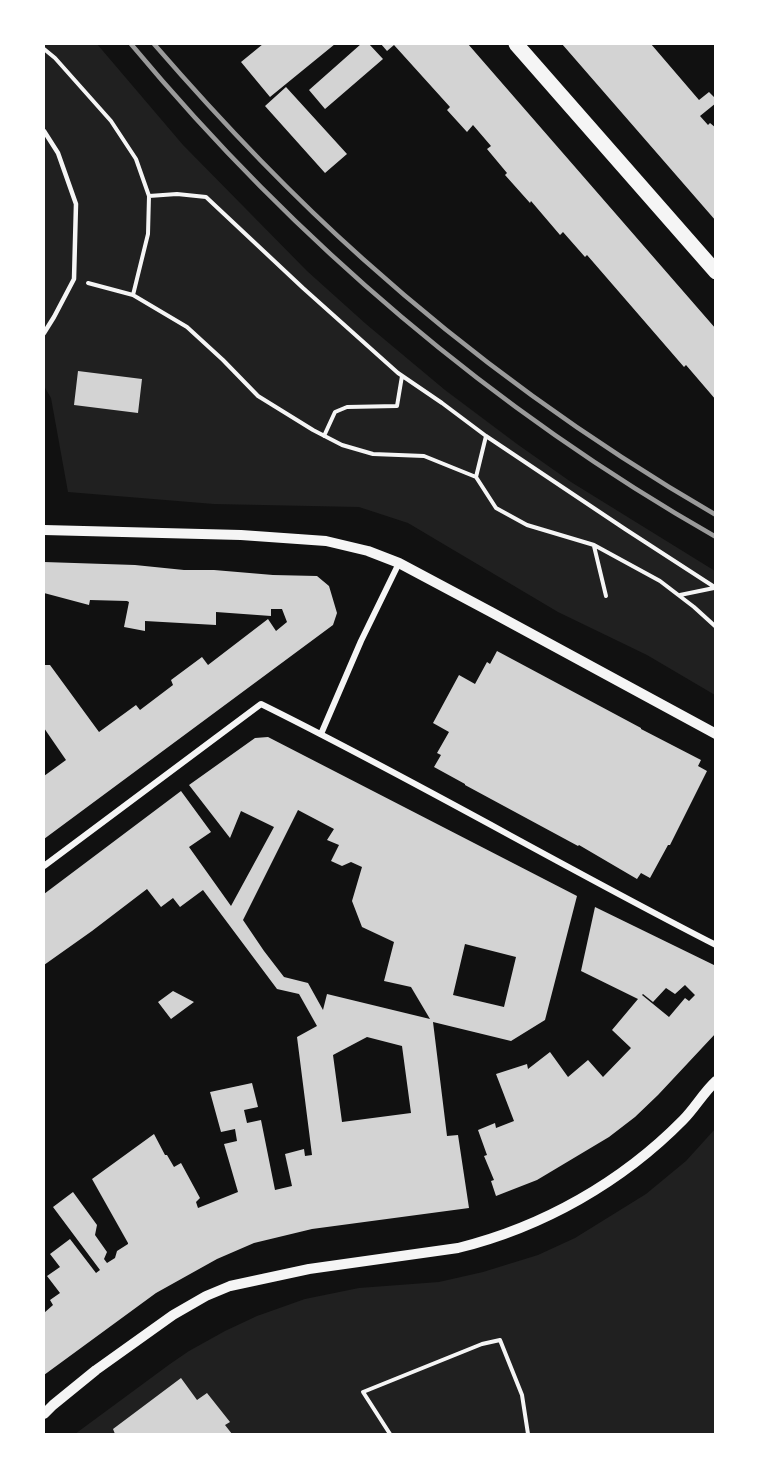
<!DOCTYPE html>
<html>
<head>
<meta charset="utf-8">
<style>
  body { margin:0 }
  #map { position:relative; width:759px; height:1478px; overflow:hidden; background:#111; font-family:Literata,serif }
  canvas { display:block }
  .frame { position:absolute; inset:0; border:45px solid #fff; pointer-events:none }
</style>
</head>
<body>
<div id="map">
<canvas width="759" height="1478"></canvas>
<div class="frame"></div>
</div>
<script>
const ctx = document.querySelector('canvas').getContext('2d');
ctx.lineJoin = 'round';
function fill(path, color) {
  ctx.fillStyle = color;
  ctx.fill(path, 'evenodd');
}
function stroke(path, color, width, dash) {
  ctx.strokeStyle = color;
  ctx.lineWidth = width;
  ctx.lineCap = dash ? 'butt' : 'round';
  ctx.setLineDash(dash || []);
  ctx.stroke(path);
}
fill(new Path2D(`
  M44,44H97L183,145L307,271L366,324L445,390L517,444L571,482L715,571V695L647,655L558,612L408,523L359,507L214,504L68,492L51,398L44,386Z
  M715,1129V1434H75L170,1364L189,1351L225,1331L257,1316L305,1299L359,1288L439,1282L483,1272L538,1255L575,1238L646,1194L686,1161Z`), '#202020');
fill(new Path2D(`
  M263,44H335L270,97L241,62Z
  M361,44H369L383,59L325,109L309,90Z
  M381,44H468L716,329V400L686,365L684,367L587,255L585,257L563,232L560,235L531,201L530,203L505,175L507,173L487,149L491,146L473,125L467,132L447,110L450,107L394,45L387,51Z
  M562,44H651L699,100L709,92L716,99V103L700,116L708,125L710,123L716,128V221Z
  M286,87L347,154L325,173L265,106Z
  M78,371L142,379L138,413L74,405Z
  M44,562L135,565L184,570H214L273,575L317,576L329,586L337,613L333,625L44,839V776L66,760L44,728V665H50L99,732L136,705L140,710L173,685L171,680L202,657L208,665L268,619L276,631L287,622L282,609H271V616L216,612V625L145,621V631L124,627L129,602L127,601L90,600L89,605L44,593Z
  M497,651L641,728V729L701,760L698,766L707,771L670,845H668L650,878L641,873L637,879L579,845L578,846L465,785V784L434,767L441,755L437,753L449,732L433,723L459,675L475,684L487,662L490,664Z
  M268,737L577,896L545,1020L511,1041L433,1022L447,1136L458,1135L469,1208L312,1229L254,1243L217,1259L156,1293L44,1375V1326L45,1324L44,1322V1313L53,1305L50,1300L60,1293L47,1276L60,1267L50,1254L70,1239L96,1273L100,1270L53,1207L73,1192L97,1225L95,1235L107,1252L104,1259L107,1263L115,1258L117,1251L128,1244V1243L92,1179L154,1134L165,1155H167L174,1167L181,1163L200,1198L196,1202L198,1208L238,1192L224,1144L237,1141L235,1129L221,1132L210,1092L252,1083L258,1107L244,1110L247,1123L261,1120L275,1190L292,1186L285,1154L304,1149L305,1156L312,1155L297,1037L317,1026L299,994L277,989L203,890L180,907L173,898L161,907L147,889L92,931L44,965V894L181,791L211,832L189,847L231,906L274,827L241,811L230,838L189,785L255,738ZM298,810L334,829L327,840L339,845L331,861L342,866L351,862L362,867L352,901L362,927L394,942L384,981L411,987L430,1019L327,994L323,1010L308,983L284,977L264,951L243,920ZM465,944L516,957L504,1007L453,995ZM367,1037L402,1046L411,1113L342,1122L333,1055Z
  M595,907L716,966V1033L658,1095L635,1117L609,1137L537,1180L496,1196L491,1181L494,1180L484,1156L487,1155L478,1130L495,1123L496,1128L514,1121L496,1074L527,1064L528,1069L550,1052L568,1077L588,1060L603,1077L631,1048L612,1030L638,999L581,971ZM685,985L695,995L689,1001L685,998L669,1017L642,995L643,994L653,1002L666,988L675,994Z
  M173,991L194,1002L171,1019L158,1002Z
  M181,1378L197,1400L207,1393L230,1422L225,1425L232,1434H115L113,1429Z`), '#d3d3d3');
stroke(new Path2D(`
  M44,49L55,58L111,121L136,159L149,196
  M88,283L133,295L187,327L223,360L258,396L313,430L342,445L373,454L424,456L476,477L496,508L527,525L594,545L660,581L694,607L716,627
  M133,295L148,234L149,196L177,194L206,197L303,288L398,373L442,403L486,436L625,529L716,588
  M324,436L335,412L347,407L397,406L402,376
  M476,477L486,436
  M594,546L606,596
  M680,595L714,588
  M390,1434L363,1392L482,1344L500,1340L522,1395L528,1434`), '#f5f5f5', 4);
stroke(new Path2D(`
  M44,131L58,153L76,204L74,279L54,317L44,333`), '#f5f5f5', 4.5);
stroke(new Path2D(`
  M321,734L361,641L399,563
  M44,866L261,704C415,780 563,867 716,945`), '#f5f5f5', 6);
stroke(new Path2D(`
  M44,530L241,535L326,541L368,551L399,563L491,612L716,734
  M44,1414L53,1405L96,1370L173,1315L206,1296L230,1286L309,1269L458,1248C543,1227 622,1182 683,1120C695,1108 703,1093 716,1081`), '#f5f5f5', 10);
stroke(new Path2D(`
  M516,44L716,272`), '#f5f5f5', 15);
stroke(new Path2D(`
  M131,44C295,241 493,410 716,537
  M154,44C219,119 288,192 363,259C471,356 590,442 716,515`), '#9a9a9a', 4.5);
</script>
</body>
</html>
